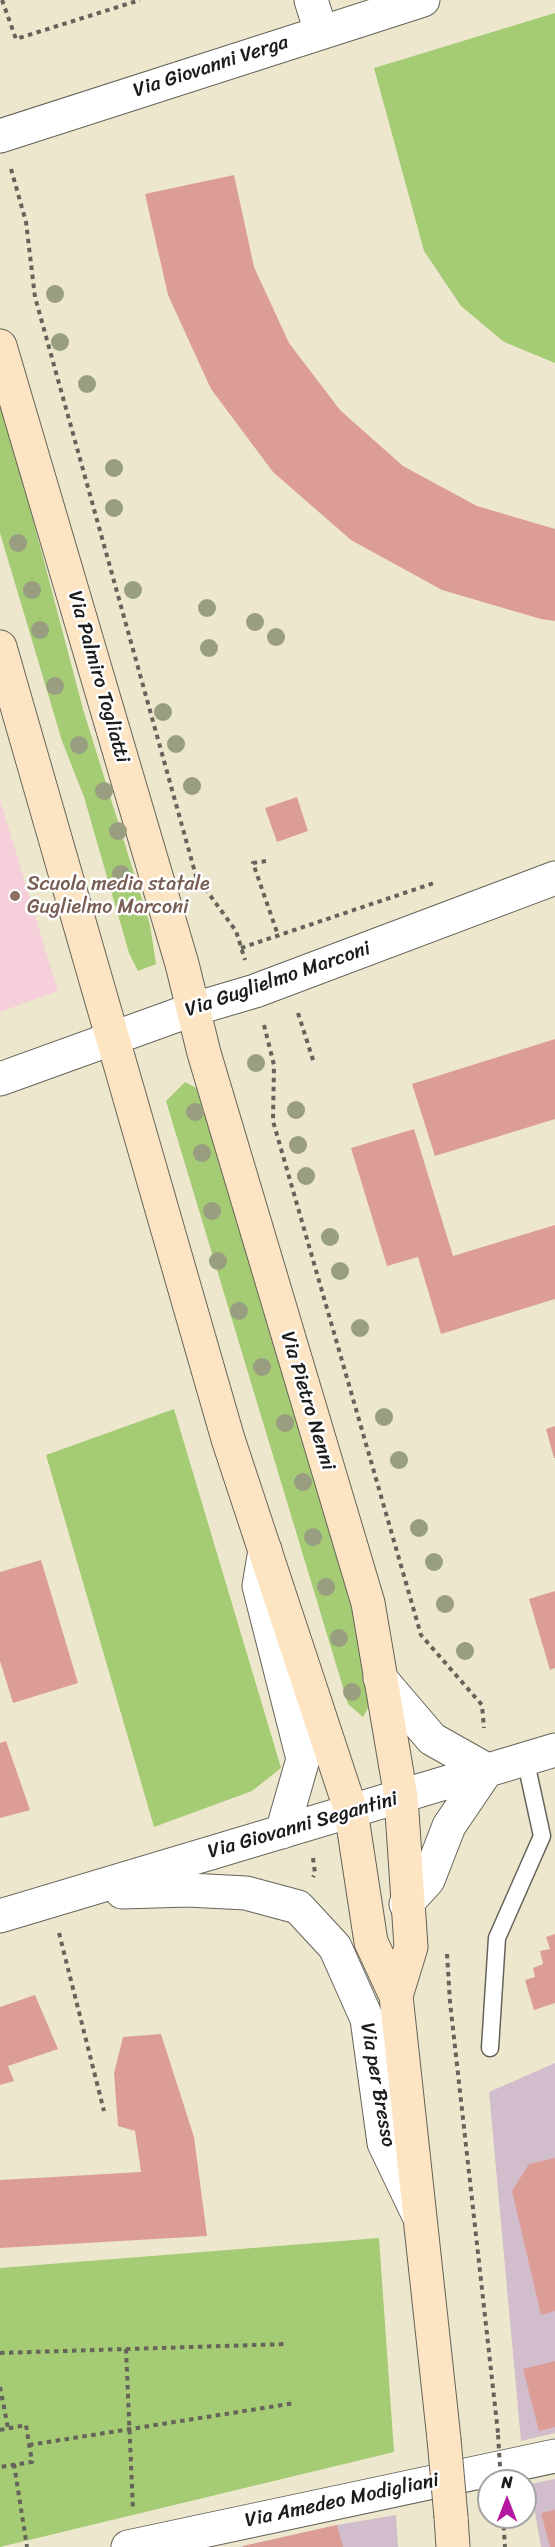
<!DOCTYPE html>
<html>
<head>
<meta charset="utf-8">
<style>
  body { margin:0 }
  #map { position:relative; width:555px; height:2547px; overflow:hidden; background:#ede8cd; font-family:Sriracha,sans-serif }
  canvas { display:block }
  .north { position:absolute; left:477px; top:2469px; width:60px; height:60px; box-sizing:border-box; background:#fff; border:2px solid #a4a4a4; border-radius:50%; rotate:0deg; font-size:16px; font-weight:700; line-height:24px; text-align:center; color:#1c1c1c }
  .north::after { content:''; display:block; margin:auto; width:21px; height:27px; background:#b5179e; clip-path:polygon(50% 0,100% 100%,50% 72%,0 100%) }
</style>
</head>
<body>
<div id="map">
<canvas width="555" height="2547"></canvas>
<div class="north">N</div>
</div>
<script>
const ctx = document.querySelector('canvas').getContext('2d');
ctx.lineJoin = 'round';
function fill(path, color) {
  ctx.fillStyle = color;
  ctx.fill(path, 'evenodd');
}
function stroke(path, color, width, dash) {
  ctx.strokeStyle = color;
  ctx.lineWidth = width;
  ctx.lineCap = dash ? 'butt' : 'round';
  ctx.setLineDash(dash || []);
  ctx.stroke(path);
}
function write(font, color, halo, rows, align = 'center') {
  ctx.font = font + ' Sriracha,sans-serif';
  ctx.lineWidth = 5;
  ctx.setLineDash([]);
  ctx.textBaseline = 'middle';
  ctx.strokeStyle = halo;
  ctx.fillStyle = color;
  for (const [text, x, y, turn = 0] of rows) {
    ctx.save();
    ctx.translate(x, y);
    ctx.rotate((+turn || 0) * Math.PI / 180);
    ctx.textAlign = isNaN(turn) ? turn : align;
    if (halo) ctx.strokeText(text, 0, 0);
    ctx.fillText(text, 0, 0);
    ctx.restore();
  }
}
fill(new Path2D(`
  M0,800L58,991L0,1012Z`), '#f5cfd9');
fill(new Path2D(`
  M555,2063V2433L521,2441L489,2092Z
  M555,2479V2547H541L530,2484Z
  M396,2515L398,2547H239L337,2525Z`), '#d1bdcb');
fill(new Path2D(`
  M555,13V363L504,342L461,306L424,251L374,68Z
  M0,394L83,709L150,925L156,964L138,971L129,953L84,797L62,741L0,533Z
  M185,1082L202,1091L362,1644L373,1699L363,1717L348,1704L166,1101Z
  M174,1409L281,1768L252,1791L154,1827L46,1455Z
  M379,2238L394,2452L0,2547V2268Z`), '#a5cb75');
fill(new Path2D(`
  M234,175L254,267L289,343L340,410L403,466L477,506L555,529V621L541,619L442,590L351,540L273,472L211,389L168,295L145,194Z
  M297,797L308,831L277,842L265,808Z
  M555,1039V1119L435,1156L412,1084Z
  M414,1129L453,1256L555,1225V1299L441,1334L418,1257L387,1266L351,1148Z
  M555,1426V1458H554L546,1429Z
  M41,1560L78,1683L13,1703L0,1661V1572Z
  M555,1591V1668L550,1670L529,1599Z
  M6,1741L30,1810L0,1818V1743Z
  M555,1934V2003L534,2010L525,1980L535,1977L533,1968L543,1964L540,1951L550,1949L546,1937Z
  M35,1995L58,2049L8,2066L14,2081L0,2085V2007Z
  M161,2034L194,2137L207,2236L0,2248V2180L141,2172L135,2131L118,2126L114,2073L123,2037Z
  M555,2158V2311L541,2315L512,2191L529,2164Z
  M555,2361V2427L539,2431L523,2369Z
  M555,2510V2547H550L541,2513Z
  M337,2525L343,2547H243V2546Z`), '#dd9d97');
const lane = new Path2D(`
  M490,2048L497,1938L542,1836L525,1758`);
const street = new Path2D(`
  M311,0L321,32
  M0,136L423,0
  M0,1079L194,1009L255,991L555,878
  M265,1550L259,1586L303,1759L282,1832
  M380,1678L432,1739L487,1770
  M122,1892L188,1890L246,1893L298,1907L335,1947L367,2019L384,2143L418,2214
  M406,1904L428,1880L449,1826L487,1770
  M0,1916L555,1750
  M128,2547L555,2456`);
const secondary = new Path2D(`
  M0,346L182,964L204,1053L368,1603L401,1797L411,1947L396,1996
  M0,647L228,1439L351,1811L371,1942L396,1996L444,2439
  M451,2517L453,2547`);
stroke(lane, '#65635a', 19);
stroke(street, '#65635a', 35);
stroke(secondary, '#65635a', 35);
stroke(new Path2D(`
  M2,0L16,39L140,0
  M11,169L26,222L35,297L196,876L236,931L245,960
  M266,861L253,863L278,935
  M241,948L434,883
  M298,1013L314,1063
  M264,1025L274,1065L273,1121L421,1635L482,1705L484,1728
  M313,1858L315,1873L313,1877
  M59,1933L104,2111
  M447,1954L450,2002L498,2433
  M126,2349L133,2510
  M0,2353L287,2344
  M0,2387L8,2428
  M0,2430L26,2425L32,2462L0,2467
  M29,2445L295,2403
  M14,2464L27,2547
  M503,2517L505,2547`), '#65635a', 4, [4.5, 4.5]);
stroke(lane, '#fff', 16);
stroke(street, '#fff', 33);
stroke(secondary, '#fde5c4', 33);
const secondaryBridge = new Path2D(`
  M444,2439L451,2517`);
stroke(secondaryBridge, '#65635a', 35, []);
stroke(new Path2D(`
  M498,2435L501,2481`), '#65635a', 4, [4.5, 4.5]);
stroke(secondaryBridge, '#fde5c4', 33);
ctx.fillStyle = '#989e7f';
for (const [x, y] of [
  [55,294],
  [60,342],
  [87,384],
  [114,468],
  [114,508],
  [18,543],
  [32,590],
  [133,590],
  [207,608],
  [255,622],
  [40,630],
  [276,637],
  [209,648],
  [55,686],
  [163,712],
  [176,744],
  [79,745],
  [192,786],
  [104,791],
  [118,831],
  [121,874],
  [256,1063],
  [296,1110],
  [195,1112],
  [298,1145],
  [202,1153],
  [306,1176],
  [212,1211],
  [330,1237],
  [218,1261],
  [340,1271],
  [239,1311],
  [360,1328],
  [262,1367],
  [384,1417],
  [285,1423],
  [399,1460],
  [303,1482],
  [419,1528],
  [313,1537],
  [434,1562],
  [326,1587],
  [445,1604],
  [339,1638],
  [465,1651],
  [352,1692]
]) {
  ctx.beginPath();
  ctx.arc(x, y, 9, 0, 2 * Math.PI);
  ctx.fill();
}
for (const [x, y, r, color] of [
  [15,896,6,"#8d6e63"]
]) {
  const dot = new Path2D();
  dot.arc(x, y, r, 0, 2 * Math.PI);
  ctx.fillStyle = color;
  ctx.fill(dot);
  stroke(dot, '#fff', 2);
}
write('20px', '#1c1c1c', '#fff', [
  ["Via Giovanni Verga",211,67,-18],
  ["Via Palmiro Togliatti",98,677,74],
  ["Via Guglielmo Marconi",278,980,-19],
  ["Via Pietro Nenni",307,1401,73],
  ["Via Giovanni Segantini",303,1826,-16],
  ["Via per Bresso",377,2085,80],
  ["Via Amedeo Modigliani",342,2501,-12]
]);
write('20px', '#785e54', '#fff', [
  ["Scuola media statale",27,885],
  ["Guglielmo Marconi",27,908]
], 'left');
</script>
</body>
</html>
